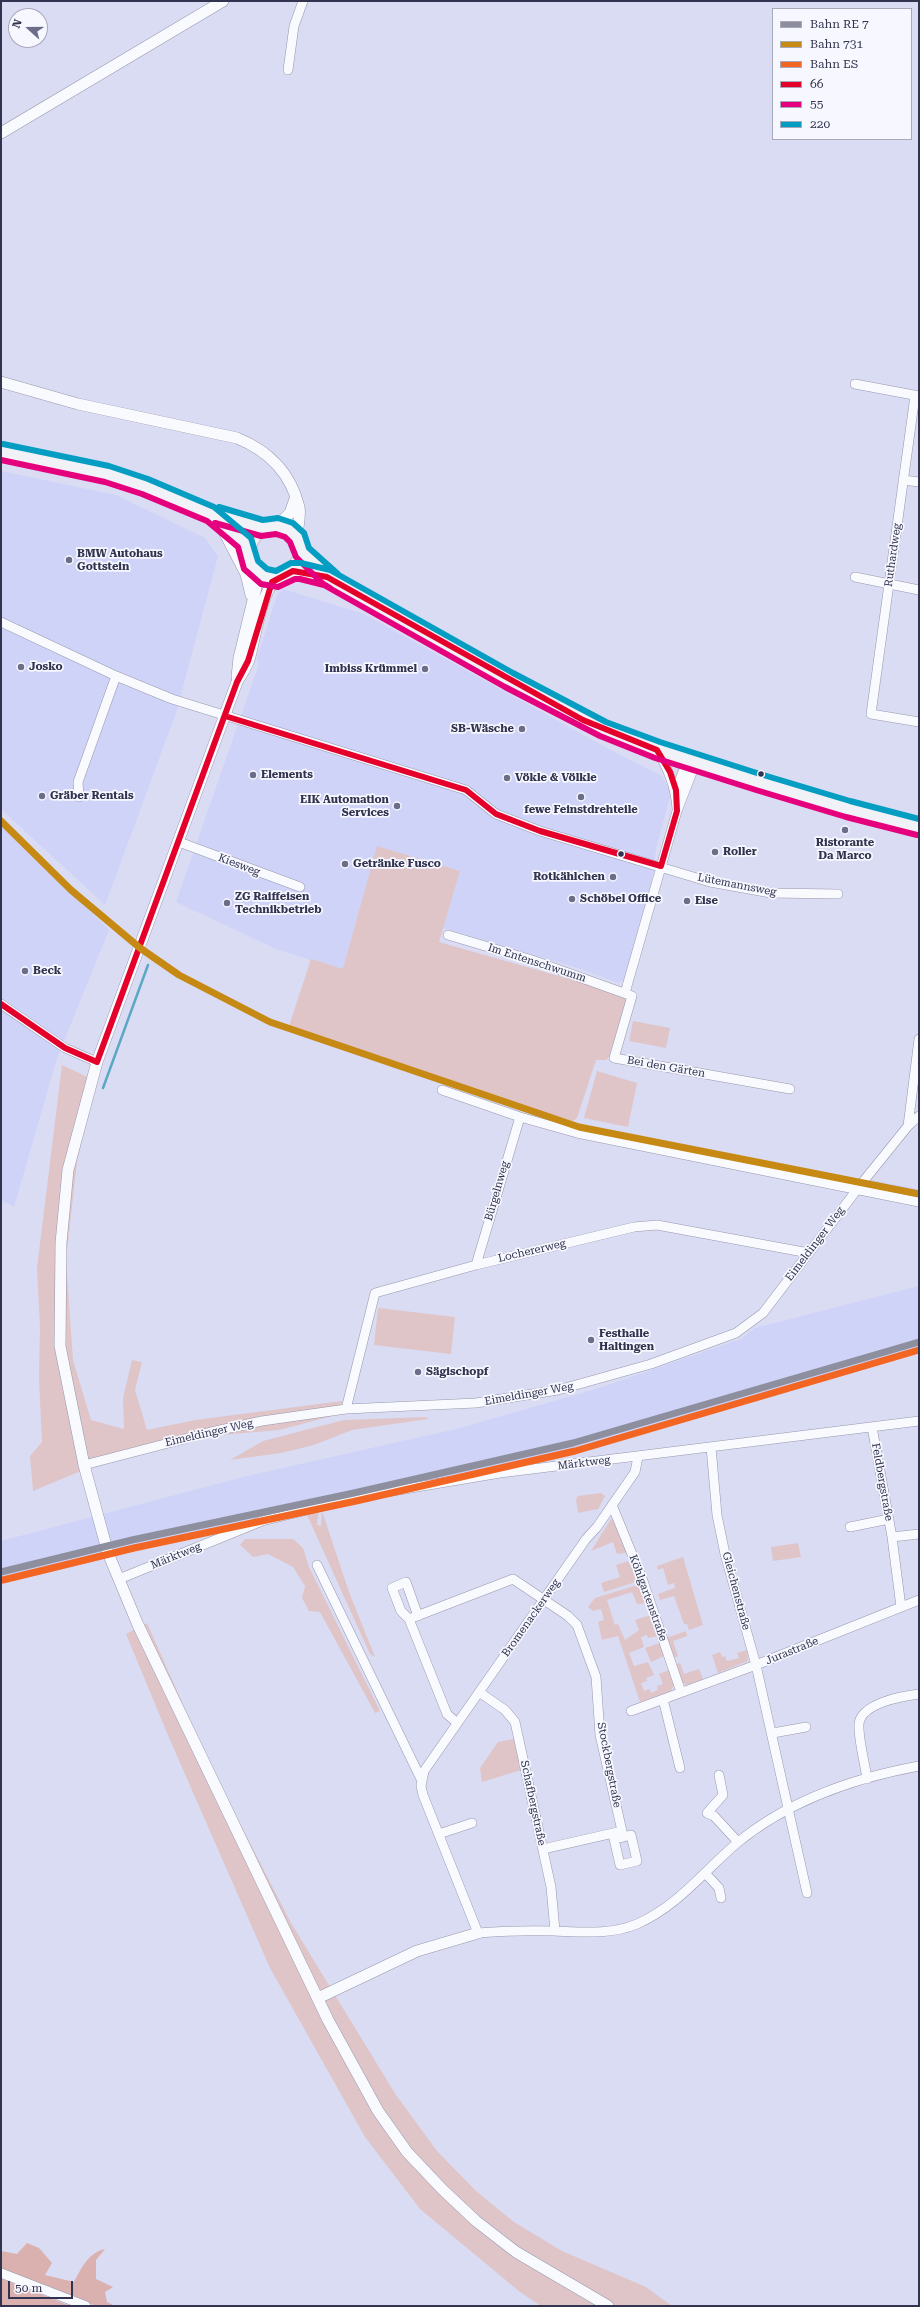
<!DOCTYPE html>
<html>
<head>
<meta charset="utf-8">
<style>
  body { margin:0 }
  #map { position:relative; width:920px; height:2307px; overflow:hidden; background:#dadcf4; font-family:"Roboto Serif",serif }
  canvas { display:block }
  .frame { position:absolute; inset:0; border:2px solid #31334f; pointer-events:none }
  .legend { position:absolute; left:772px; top:8px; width:140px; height:132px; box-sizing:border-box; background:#f7f8ff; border:1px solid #a8a9b9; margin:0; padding:5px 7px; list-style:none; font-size:12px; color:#31334f }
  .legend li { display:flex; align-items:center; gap:8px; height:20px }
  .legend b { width:20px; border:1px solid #a8a9b9 }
  .north { position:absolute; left:8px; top:8px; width:40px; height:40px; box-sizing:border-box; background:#f7f8ff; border:1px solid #a8a9b9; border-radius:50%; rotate:291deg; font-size:11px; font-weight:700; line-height:16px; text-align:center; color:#31334f }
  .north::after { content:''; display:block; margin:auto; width:14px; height:18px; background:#6c6e89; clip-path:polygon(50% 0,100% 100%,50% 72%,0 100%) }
  .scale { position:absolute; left:8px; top:2281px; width:65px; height:18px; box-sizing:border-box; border:2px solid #31334f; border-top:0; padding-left:5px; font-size:12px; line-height:14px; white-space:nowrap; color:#31334f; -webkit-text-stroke:3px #f7f8ff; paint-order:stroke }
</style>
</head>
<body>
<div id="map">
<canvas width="920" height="2307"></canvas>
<div class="frame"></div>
<ul class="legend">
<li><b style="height:5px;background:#8e8f9e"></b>Bahn RE 7</li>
<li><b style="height:5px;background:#c68914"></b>Bahn 731</li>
<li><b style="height:5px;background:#f26522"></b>Bahn ES</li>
<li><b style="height:5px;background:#e4002b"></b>66</li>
<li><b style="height:5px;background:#e5007d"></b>55</li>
<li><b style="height:5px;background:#059dc1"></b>220</li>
</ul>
<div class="north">N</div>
<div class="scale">50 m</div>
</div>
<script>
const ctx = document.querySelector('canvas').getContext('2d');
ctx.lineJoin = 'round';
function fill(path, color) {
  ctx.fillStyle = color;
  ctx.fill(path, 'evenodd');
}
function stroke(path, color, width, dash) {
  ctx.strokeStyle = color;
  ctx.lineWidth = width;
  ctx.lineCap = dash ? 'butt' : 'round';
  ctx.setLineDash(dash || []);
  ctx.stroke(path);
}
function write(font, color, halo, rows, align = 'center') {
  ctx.font = font + ' "Roboto Serif",serif';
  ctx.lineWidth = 3.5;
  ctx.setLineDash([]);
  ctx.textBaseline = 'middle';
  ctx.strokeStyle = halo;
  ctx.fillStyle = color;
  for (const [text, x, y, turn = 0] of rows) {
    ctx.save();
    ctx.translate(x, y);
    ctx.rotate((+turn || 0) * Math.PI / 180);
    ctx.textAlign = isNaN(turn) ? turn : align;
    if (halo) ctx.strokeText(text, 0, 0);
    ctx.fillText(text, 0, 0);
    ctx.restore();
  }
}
fill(new Path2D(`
  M1,471L116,495L205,538L218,556L176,713L105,905L1,809Z
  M283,589L364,614L618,754L661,775L671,793L656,849L652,879L625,979L618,983L581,969L443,928L460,871L377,847L343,970L276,949L176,902L259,664L257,658L277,595Z
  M1,821L109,930L57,1058L14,1207L1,1200Z
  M871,1180L919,1189V1198L866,1187Z
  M919,1286V1351L671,1420L576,1449L311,1505L167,1539L1,1582V1541L247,1476L456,1429L596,1389L741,1339L755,1328Z`), '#cfd3f7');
fill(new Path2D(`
  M377,846L460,871L439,942L601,988L627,999L609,1057L606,1060H596L577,1118L573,1121L497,1098L289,1026L311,959L343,969Z
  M633,1021L670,1028L666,1048L629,1041Z
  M62,1065L96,1081L77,1162L66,1260L73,1360L91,1420L124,1429L123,1398L132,1360L142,1362L135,1390L147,1430L195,1420L342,1401L340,1414L279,1430L198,1437L136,1448L33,1491L30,1456L42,1442L39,1379L40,1327L37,1268Z
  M597,1071L637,1083L628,1127L584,1118Z
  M378,1308L455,1317L451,1354L374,1345Z
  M427,1417L428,1419L352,1430L314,1445L281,1453L230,1460L263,1441L344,1420Z
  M601,1493L605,1496L598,1509L578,1513L576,1499L578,1496Z
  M319,1509L317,1525L321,1526L322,1511L349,1592L375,1657L370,1654L307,1515Z
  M611,1519L616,1520L627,1551L625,1553L617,1554L613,1542L591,1551Z
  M245,1539H293L303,1548L309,1567L380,1711L375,1713L320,1612L309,1611L302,1598L305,1586L293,1567L268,1554L253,1557L240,1545Z
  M798,1543L801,1557L773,1561L771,1547Z
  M683,1557L703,1625L689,1630L687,1624H684L674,1596L660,1600L658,1594L675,1588L674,1583L668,1585L663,1568L658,1570L657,1566Z
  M628,1561L639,1581L604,1592L601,1583L620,1577L616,1565Z
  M640,1584L647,1603L637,1604L632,1592L607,1600L615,1625L618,1624L625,1640L639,1630L635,1620L651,1615L658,1636L648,1638L647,1635L641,1637L644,1647L629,1653L634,1666L648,1662L654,1675L646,1678L647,1681L641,1683L644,1691L650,1689L651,1693L658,1690L657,1686L663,1684L659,1674L669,1670L674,1685L671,1691L640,1702L618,1636L602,1640L598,1622L604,1620L601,1609L593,1611L588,1607L595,1598Z
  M147,1623L208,1761L291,1923L396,2095L437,2151L476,2191L514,2222L562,2251L646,2287L672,2306H541L520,2292L420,2209L365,2137L270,1968L170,1740L126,1634Z
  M686,1631L687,1636L673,1641L678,1656L673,1658L666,1638Z
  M660,1643L664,1656L651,1662L645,1648Z
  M747,1650L748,1661L718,1673L712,1655L720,1652L722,1657L725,1656L727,1661L739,1658L737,1653Z
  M680,1663L684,1674L699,1669L703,1679L687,1685L683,1683L676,1664Z
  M514,1739L521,1770L482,1782L480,1768L498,1742Z`), '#dfc5c7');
fill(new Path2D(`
  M27,2243L39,2248L52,2263L45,2275L74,2282C82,2267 88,2253 105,2249L96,2260V2279L113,2287L105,2292L107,2302L115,2306H96L1,2269V2251L17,2254Z
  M1,2278L70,2306H1Z`), '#dab1ae');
stroke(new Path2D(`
  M103,1088L148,965`), '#5ca7c2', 2.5);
const minor = new Path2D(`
  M288,70L294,26L303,1
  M855,384L919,396
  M915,396L871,714L919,722
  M903,480L919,482
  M855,577L919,590
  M1,622L116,676L172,699L466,790L496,814L540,831L710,882L771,893L838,894
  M657,750C668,769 675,785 677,808
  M676,790L684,769L696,762
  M79,797L78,782L116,676
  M179,842L300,887
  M448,935L532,960L632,996L614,1058L790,1089
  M625,993L677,811L696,762
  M1,1004L65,1048L97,1062
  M442,1090L520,1117L577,1133L919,1202
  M908,1126L919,1039
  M476,1265L520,1117
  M346,1409L375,1293L476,1265L634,1227L657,1225L809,1253
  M872,1427L892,1537L901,1607
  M711,1447L717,1515L725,1554L756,1665L807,1893
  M638,1457L635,1472L597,1527L586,1539L424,1771L421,1786L423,1795L478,1933C504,1931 528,1930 554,1931C582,1932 611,1935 637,1924C678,1906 704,1871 737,1843C789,1800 854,1778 919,1766
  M84,1465L211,1432L262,1421L346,1409L476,1403L558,1390L651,1364L736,1333L763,1313L862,1183L908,1126L919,1116
  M612,1505L643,1581L681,1692
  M850,1527L889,1519
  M892,1537L919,1534
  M317,1565L421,1779
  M119,1579L262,1521L369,1495L500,1473L919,1421
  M409,1619L401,1611L392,1588L406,1582L418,1616
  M479,1692L505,1710L515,1722L551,1887L555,1931
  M663,1699L680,1768
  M631,1711L756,1665L919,1600
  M457,1723L447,1714L409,1619L513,1579L568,1616L577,1625L596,1677L600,1735L622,1831L543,1849
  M773,1733L806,1727
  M719,1775L723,1795L707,1813L714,1816L738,1842
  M867,1779C865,1763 858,1739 859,1724C861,1703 903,1696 919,1694
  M622,1831L623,1837L631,1835L637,1861L620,1865L614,1839L623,1837
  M439,1834L472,1823
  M705,1873L719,1888L721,1898
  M1,2273L86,2306`);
const tertiary = new Path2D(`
  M1,133L223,1
  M1,382L78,404L237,438C269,451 291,474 299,507C301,516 297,528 297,538
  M219,522L246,574L251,595
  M277,526L290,513L295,499
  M277,579C261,590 255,640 249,660C246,668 241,675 237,682L97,1062L68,1170L61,1243L60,1346L84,1465L108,1553L138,1625L328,2020L378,2111L407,2152L442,2189L476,2221L516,2252L608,2306
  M237,677L239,658L256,588L257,579L253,569
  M318,1998L417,1951L478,1933`);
const primary = new Path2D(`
  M1,452C49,461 97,470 144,485C184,499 220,520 262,528
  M217,519C226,526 236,532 243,541C249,548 247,559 252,567C270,592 296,576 302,552C296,517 252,517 248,552
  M302,552L327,577
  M293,571L327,577L509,680L603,729L657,750L758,782L848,809L919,827`);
stroke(minor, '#9697ae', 10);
stroke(tertiary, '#9697ae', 12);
stroke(primary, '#babccb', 16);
stroke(minor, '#f9fafd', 9);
stroke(tertiary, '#f9fafd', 11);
stroke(primary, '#f1f2f7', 14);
stroke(new Path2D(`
  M1,1004L65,1048L97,1062
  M97,1062L237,682L248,661L272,582L293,571L327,577L583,720L657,750L670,772L676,790L677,811L661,866L540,831L496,814L466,790L225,716`), '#e4002b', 6);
stroke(new Path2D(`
  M1,460L105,482L142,494L207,521L238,547L244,569L261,584L278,587L295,579H300L324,585L505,687L600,736L655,758L756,790L846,817L917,835
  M215,523L261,536L276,534L285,537L290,542L296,557L322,583L330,588`), '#e5007d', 6);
stroke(new Path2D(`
  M3,444L109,466L148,479L214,507L251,538L258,561L267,569L276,571L291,563H301L330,570L513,673L606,722L660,742L760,774L850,801L919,819
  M219,507L263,520L278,518L293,523L304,533L309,548L338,574`), '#059dc1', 6);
stroke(new Path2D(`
  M1,1572L132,1540L354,1493L573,1443L919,1342`), '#8e8f9e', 7);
stroke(new Path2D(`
  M1,821L71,890L140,948L179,975L270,1022L579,1127L919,1194`), '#c68914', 7);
stroke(new Path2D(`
  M3,1580L134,1548L356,1501L575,1451L919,1350`), '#f26522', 7);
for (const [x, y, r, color] of [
  [69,560,4,"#6c6e89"],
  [21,667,4,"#6c6e89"],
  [425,669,4,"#6c6e89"],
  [522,729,4,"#6c6e89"],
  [761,774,3.5,"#31334f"],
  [253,775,4,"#6c6e89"],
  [507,778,4,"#6c6e89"],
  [42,796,4,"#6c6e89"],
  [581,797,4,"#6c6e89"],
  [397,806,4,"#6c6e89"],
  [845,830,4,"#6c6e89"],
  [715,852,4,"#6c6e89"],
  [621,854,3.5,"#31334f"],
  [345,864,4,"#6c6e89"],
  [613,877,4,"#6c6e89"],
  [572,899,4,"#6c6e89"],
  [687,901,4,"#6c6e89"],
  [227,903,4,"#6c6e89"],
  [25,971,4,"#6c6e89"],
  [591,1340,4,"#6c6e89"],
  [418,1372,4,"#6c6e89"]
]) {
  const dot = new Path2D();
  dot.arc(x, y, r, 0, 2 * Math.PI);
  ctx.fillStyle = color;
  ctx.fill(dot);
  stroke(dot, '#f7f8ff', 1.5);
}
write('bold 11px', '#31334f', '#f7f8ff', [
  ["BMW Autohaus",77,554],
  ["Gottstein",77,567],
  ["Josko",29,667],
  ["Imbiss Krümmel",417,669,"right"],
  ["SB-Wäsche",514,729,"right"],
  ["Elements",261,775],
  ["Vökle & Völkle",515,778],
  ["Gräber Rentals",50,796],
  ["EIK Automation",389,800,"right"],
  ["Services",389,813,"right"],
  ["fewe Feinstdrehteile",581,810,"center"],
  ["Ristorante",845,843,"center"],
  ["Da Marco",845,856,"center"],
  ["Roller",723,852],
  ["Getränke Fusco",353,864],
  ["Rotkählchen",605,877,"right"],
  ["ZG Raiffeisen",235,897],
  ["Technikbetrieb",235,910],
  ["Schöbel Office",580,899],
  ["Eise",695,901],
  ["Beck",33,971],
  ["Festhalle",599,1334],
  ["Haltingen",599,1347],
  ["Sägischopf",426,1372]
], 'left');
write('11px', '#31334f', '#f7f8ff', [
  ["Ruthardweg",893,555,-82],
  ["Kiesweg",239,865,21],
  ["Lütemannsweg",737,885,11],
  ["Im Entenschwumm",537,963,18],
  ["Bei den Gärten",666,1067,10],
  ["Bürgelnweg",497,1191,-74],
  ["Eimeldinger Weg",815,1244,-53],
  ["Lochererweg",532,1251,-13],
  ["Eimeldinger Weg",529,1394,-10],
  ["Eimeldinger Weg",209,1433,-13],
  ["Märktweg",584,1463,-7],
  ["Feldbergstraße",882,1482,80],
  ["Märktweg",176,1556,-22],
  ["Gleichenstraße",736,1591,75],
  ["Köhlgartenstraße",648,1598,70],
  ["Bromenackerweg",531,1618,-55],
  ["Jurastraße",792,1651,-22],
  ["Stockbergstraße",609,1765,79],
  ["Schafbergstraße",533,1803,78]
]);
</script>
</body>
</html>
